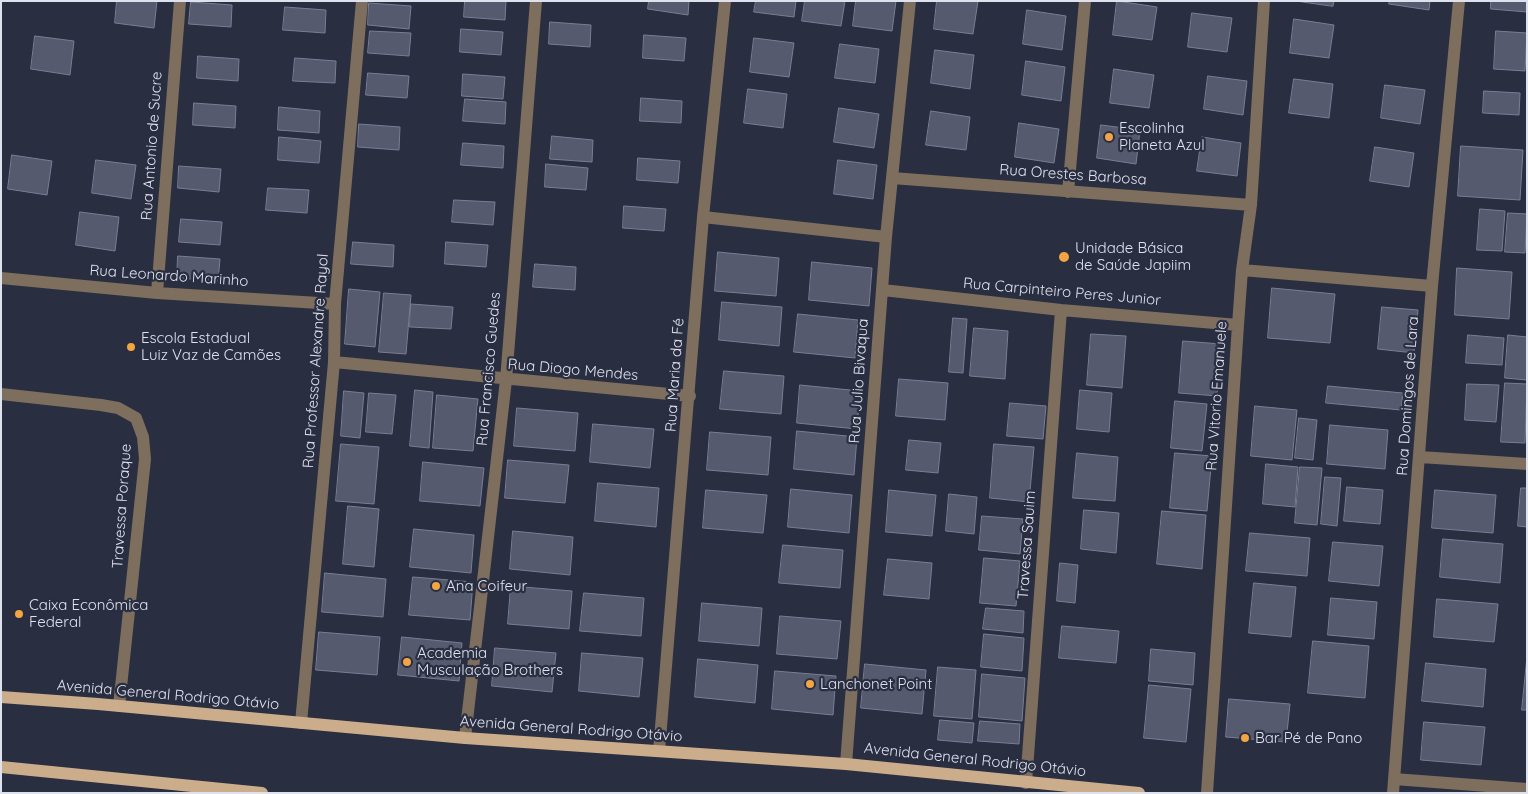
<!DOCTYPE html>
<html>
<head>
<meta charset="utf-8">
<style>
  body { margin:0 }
  #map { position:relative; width:1528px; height:794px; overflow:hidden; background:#292e41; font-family:Quicksand,sans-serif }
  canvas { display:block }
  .frame { position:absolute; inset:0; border:2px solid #dee1ee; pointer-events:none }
</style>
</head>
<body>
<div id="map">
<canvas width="1528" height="794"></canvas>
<div class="frame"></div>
</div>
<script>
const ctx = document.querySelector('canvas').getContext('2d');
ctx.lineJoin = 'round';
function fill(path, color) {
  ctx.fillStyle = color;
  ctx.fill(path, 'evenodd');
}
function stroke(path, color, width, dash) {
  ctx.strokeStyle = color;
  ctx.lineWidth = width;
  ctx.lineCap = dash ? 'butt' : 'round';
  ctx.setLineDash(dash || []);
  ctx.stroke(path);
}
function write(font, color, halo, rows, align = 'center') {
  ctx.font = font + ' Quicksand,sans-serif';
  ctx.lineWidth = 4.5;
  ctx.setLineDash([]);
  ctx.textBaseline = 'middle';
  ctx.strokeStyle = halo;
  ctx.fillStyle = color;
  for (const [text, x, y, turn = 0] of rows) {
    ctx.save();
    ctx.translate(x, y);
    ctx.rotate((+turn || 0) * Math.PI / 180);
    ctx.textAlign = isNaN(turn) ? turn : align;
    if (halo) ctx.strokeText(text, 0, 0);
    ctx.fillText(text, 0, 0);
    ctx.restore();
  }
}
const building = new Path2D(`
  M117,1H157L154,28L115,23Z
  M465,1H506L505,20L464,17Z
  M649,1H689L688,15L648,9Z
  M756,1H796L794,17L754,12Z
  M805,1H845L841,26L802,21Z
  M856,1H896L892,31L853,26Z
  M937,1H978L973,34L934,29Z
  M1117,1L1157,7L1152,40L1113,35Z
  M1296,1H1334L1333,6Z
  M1390,1H1430L1429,10L1389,4Z
  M1491,1H1527V12L1491,9Z
  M191,2L232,5L231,27L189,24Z
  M369,3L411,6L409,29L368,25Z
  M285,7L326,10L325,33L283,30Z
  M1027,10L1066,16L1062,50L1023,44Z
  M1192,13L1232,18L1227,52L1188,47Z
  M1294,19L1334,25L1329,58L1290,53Z
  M550,22L591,25L590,47L549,44Z
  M461,29L503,32L501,55L460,52Z
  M370,31L411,33L409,56L368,53Z
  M1496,31L1527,33L1525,71L1494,69Z
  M644,35L686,38L684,61L643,58Z
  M35,36L74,41L70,75L31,69Z
  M754,38L794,43L789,77L750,72Z
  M840,44L879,49L875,83L835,78Z
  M935,50L974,55L970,89L931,83Z
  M198,56L239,59L238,81L197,78Z
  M295,58L336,61L335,83L293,81Z
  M1026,61L1065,67L1061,101L1022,95Z
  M1114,69L1154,75L1149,108L1110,103Z
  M368,73L409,76L407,98L366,95Z
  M463,74L505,77L503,99L462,96Z
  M1208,76L1247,81L1243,115L1204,109Z
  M1294,79L1333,84L1329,118L1289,113Z
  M1385,85L1425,90L1420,124L1381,118Z
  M748,89L787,94L783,128L744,123Z
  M1484,91L1520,93L1519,115L1483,113Z
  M641,98L682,101L681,123L640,121Z
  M465,99L506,102L505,124L463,121Z
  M194,103L236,106L235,128L193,125Z
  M279,107L320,111L319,133L278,130Z
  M839,108L879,114L874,148L834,142Z
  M931,111L970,117L966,150L926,145Z
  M1019,123L1059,129L1054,163L1015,157Z
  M359,124L400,127L399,150L358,147Z
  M1101,125L1140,130L1136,164L1097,158Z
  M552,136L593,140L592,162L550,159Z
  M279,137L321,141L319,163L278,160Z
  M1202,137L1241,143L1237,176L1197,171Z
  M463,143L504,146L503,168L461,165Z
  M1461,146L1523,150L1520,200L1458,196Z
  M1375,147L1414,153L1409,187L1370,181Z
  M12,155L52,161L47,195L8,189Z
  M638,158L680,161L678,183L637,180Z
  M96,160L136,165L131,199L92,193Z
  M838,160L877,165L873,199L834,194Z
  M546,164L588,168L586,190L545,187Z
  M179,166L221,169L219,192L178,188Z
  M268,188L309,190L307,213L266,210Z
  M454,200L495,202L493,225L452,222Z
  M624,206L666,209L664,231L623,228Z
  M1480,209L1505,211L1502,251L1477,250Z
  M80,212L119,217L115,251L76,245Z
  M1508,213L1527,214L1525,253L1505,252Z
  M181,219L222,222L220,245L179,242Z
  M353,242L394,245L393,267L351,264Z
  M446,242L488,245L486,267L445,264Z
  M718,252L779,258L776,296L715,291Z
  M178,256L220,259L218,281L177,278Z
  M812,262L872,268L869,306L809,300Z
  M535,264L576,267L575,290L533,287Z
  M1457,268L1512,272L1509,319L1455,315Z
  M1272,288L1335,294L1330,343L1268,338Z
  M349,289L380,292L375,347L345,344Z
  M384,293L411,295L406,354L379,352Z
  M722,302L782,307L779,346L719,340Z
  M411,304L453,307L451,329L410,327Z
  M1382,307L1418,310L1414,353L1378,349Z
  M798,314L858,320L855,358L794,352Z
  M953,318L967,319L963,373L949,372Z
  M974,328L1008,331L1005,379L970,376Z
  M1091,334L1126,336L1122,388L1087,385Z
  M1468,335L1504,338L1502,365L1466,363Z
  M1508,335L1527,337V380L1505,378Z
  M1183,341L1221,344L1217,396L1179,393Z
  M724,371L784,376L781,414L720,409Z
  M899,379L948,383L945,420L896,416Z
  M1505,383L1527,384L1525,443L1501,442Z
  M1467,384L1499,385L1496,422L1465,420Z
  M800,385L860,391L857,429L797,423Z
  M1328,386L1403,393L1401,410L1326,403Z
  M415,390L433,392L429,448L410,446Z
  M1080,390L1112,393L1109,432L1077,429Z
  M344,391L364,393L360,438L341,436Z
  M369,393L396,395L392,434L366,432Z
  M437,395L478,399L473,451L433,448Z
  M1175,401L1207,404L1202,451L1171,448Z
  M1010,403L1046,406L1043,439L1007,436Z
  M1255,406L1297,410L1292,460L1251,456Z
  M517,408L578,413L575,451L514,446Z
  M1299,418L1317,420L1313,460L1295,458Z
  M593,424L654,429L650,468L590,462Z
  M1330,425L1388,430L1385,469L1327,464Z
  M797,431L857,437L854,475L794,469Z
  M710,432L771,437L768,475L707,470Z
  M909,440L941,443L938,473L906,470Z
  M341,444L379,447L374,504L336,501Z
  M994,444L1034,447L1029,502L990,498Z
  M1077,453L1118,457L1115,501L1073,498Z
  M1175,453L1212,456L1207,511L1170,508Z
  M508,460L569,465L565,503L505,498Z
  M423,462L484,468L480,506L420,501Z
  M1266,464L1298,467L1295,507L1263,504Z
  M1300,467L1322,468L1317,525L1295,523Z
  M1325,477L1341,478L1337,526L1321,524Z
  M598,483L659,488L656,527L595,521Z
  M1347,487L1383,490L1380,524L1344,521Z
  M1521,488H1527V527L1518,526Z
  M791,489L852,495L849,533L788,527Z
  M706,490L767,495L763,533L703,528Z
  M889,490L936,495L932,536L886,532Z
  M1435,490L1496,495L1493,533L1432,528Z
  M949,494L977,497L974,534L946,531Z
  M348,506L379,509L374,567L343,564Z
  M1084,510L1119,513L1116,553L1081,549Z
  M1162,511L1206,515L1202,569L1157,564Z
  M982,516L1023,519L1020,554L979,550Z
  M414,529L474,535L471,573L410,567Z
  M513,531L573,537L570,575L510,569Z
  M1250,533L1310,538L1307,576L1246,571Z
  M1443,539L1503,544L1500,583L1440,577Z
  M1333,542L1383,546L1379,586L1329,581Z
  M783,545L843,550L840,588L779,583Z
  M984,558L1020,561L1016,606L980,603Z
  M888,559L932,563L929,599L884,595Z
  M1060,563L1078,565L1075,603L1057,601Z
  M325,573L386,579L383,617L322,612Z
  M413,577L473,582L470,620L409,615Z
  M1254,583L1296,587L1291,637L1249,633Z
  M511,586L572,591L569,629L508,624Z
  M584,593L644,598L641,636L580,631Z
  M1331,598L1377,602L1374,639L1328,635Z
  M1437,599L1498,604L1494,642L1434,637Z
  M702,603L762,608L759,646L699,641Z
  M986,608L1024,611L1023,633L983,629Z
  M780,616L841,621L837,659L777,654Z
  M1062,626L1119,631L1116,663L1059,658Z
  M319,632L380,637L377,675L316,670Z
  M984,634L1024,638L1022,671L981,667Z
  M402,637L462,643L459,681L398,675Z
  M1313,641L1369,646L1365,698L1308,693Z
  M495,648L556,653L552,692L492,686Z
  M1151,649L1195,653L1193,685L1149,681Z
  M582,653L643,658L639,697L579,691Z
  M1527,657V710H1522Z
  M698,659L758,665L755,703L695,697Z
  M1426,663L1486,669L1483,707L1422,701Z
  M865,664L926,670L922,714L861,708Z
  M938,667L976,670L972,719L934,716Z
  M775,671L836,676L833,715L772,709Z
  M982,674L1025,678L1022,721L979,717Z
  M1149,685L1191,689L1186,742L1144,738Z
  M1229,699L1290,704L1286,742L1226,737Z
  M940,720L974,723L972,743L938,740Z
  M980,721L1020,724L1019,744L978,741Z
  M1424,722L1485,727L1481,765L1421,760Z`);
fill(building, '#555a6f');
stroke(building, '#787e95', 1);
stroke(new Path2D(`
  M892,178L1251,205
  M1068,192L1085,1
  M703,217L886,237
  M1242,270L1432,286
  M1,278L157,293L335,304
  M883,290L1061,310L1238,325
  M157,293L180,1
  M334,362L690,396
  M1,394L101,405L118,408L136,418L143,437L145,459L119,706
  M1420,457L1527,464
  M301,723L334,362L335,304L362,1
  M465,738L506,380L536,1
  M659,751L703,217L725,1
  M846,764L886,237L910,1
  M1394,779L1527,789
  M1026,783L1061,310
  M1207,793L1238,325L1242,270L1251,205L1264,1
  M1393,793L1432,286L1459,1`), '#7d6e5e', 12);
stroke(new Path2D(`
  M1,697L98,704L465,738L846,764L1139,793
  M1,767L262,793`), '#cbac8b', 12);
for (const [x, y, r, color] of [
  [1109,137,5,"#f3a443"],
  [1064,257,6,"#f3a443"],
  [131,347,5,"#f3a443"],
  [436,586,5,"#f3a443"],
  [19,614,5,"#f3a443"],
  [407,662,5,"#f3a443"],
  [810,684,5,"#f3a443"],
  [1245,738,5,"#f3a443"]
]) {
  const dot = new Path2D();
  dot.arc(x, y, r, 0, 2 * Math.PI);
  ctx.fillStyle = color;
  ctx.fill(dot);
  stroke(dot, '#292e41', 2);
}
write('15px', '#dee1ee', '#292e41', [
  ["Escolinha",1119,128],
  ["Planeta Azul",1119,145],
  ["Unidade Básica",1075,248],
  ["de Saúde Japiim",1075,265],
  ["Escola Estadual",141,338],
  ["Luiz Vaz de Camões",141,355],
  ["Ana Coifeur",446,586],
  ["Caixa Econômica",29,605],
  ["Federal",29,622],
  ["Academia",417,653],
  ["Musculação Brothers",417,670],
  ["Lanchonet Point",820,684],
  ["Bar Pé de Pano",1255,738]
], 'left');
write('15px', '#dee1ee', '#292e41', [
  ["Rua Antonio de Sucre",152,146,-86],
  ["Rua Orestes Barbosa",1073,175,4],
  ["Rua Leonardo Marinho",169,276,4],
  ["Rua Carpinteiro Peres Junior",1062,292,5],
  ["Rua Professor Alexandre Rayol",316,361,-86],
  ["Rua Francisco Guedes",489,369,-85],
  ["Rua Diogo Mendes",573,370,5],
  ["Rua Maria da Fé",675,375,-86],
  ["Rua Julio Bivaqua",859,381,-86],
  ["Rua Vitorio Emanuele",1217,396,-86],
  ["Rua Domingos de Lara",1408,396,-86],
  ["Travessa Poraque",122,506,-86],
  ["Travessa Sauim",1027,545,-86],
  ["Avenida General Rodrigo Otávio",168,695,5],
  ["Avenida General Rodrigo Otávio",571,729,4],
  ["Avenida General Rodrigo Otávio",975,760,6]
]);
</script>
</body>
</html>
